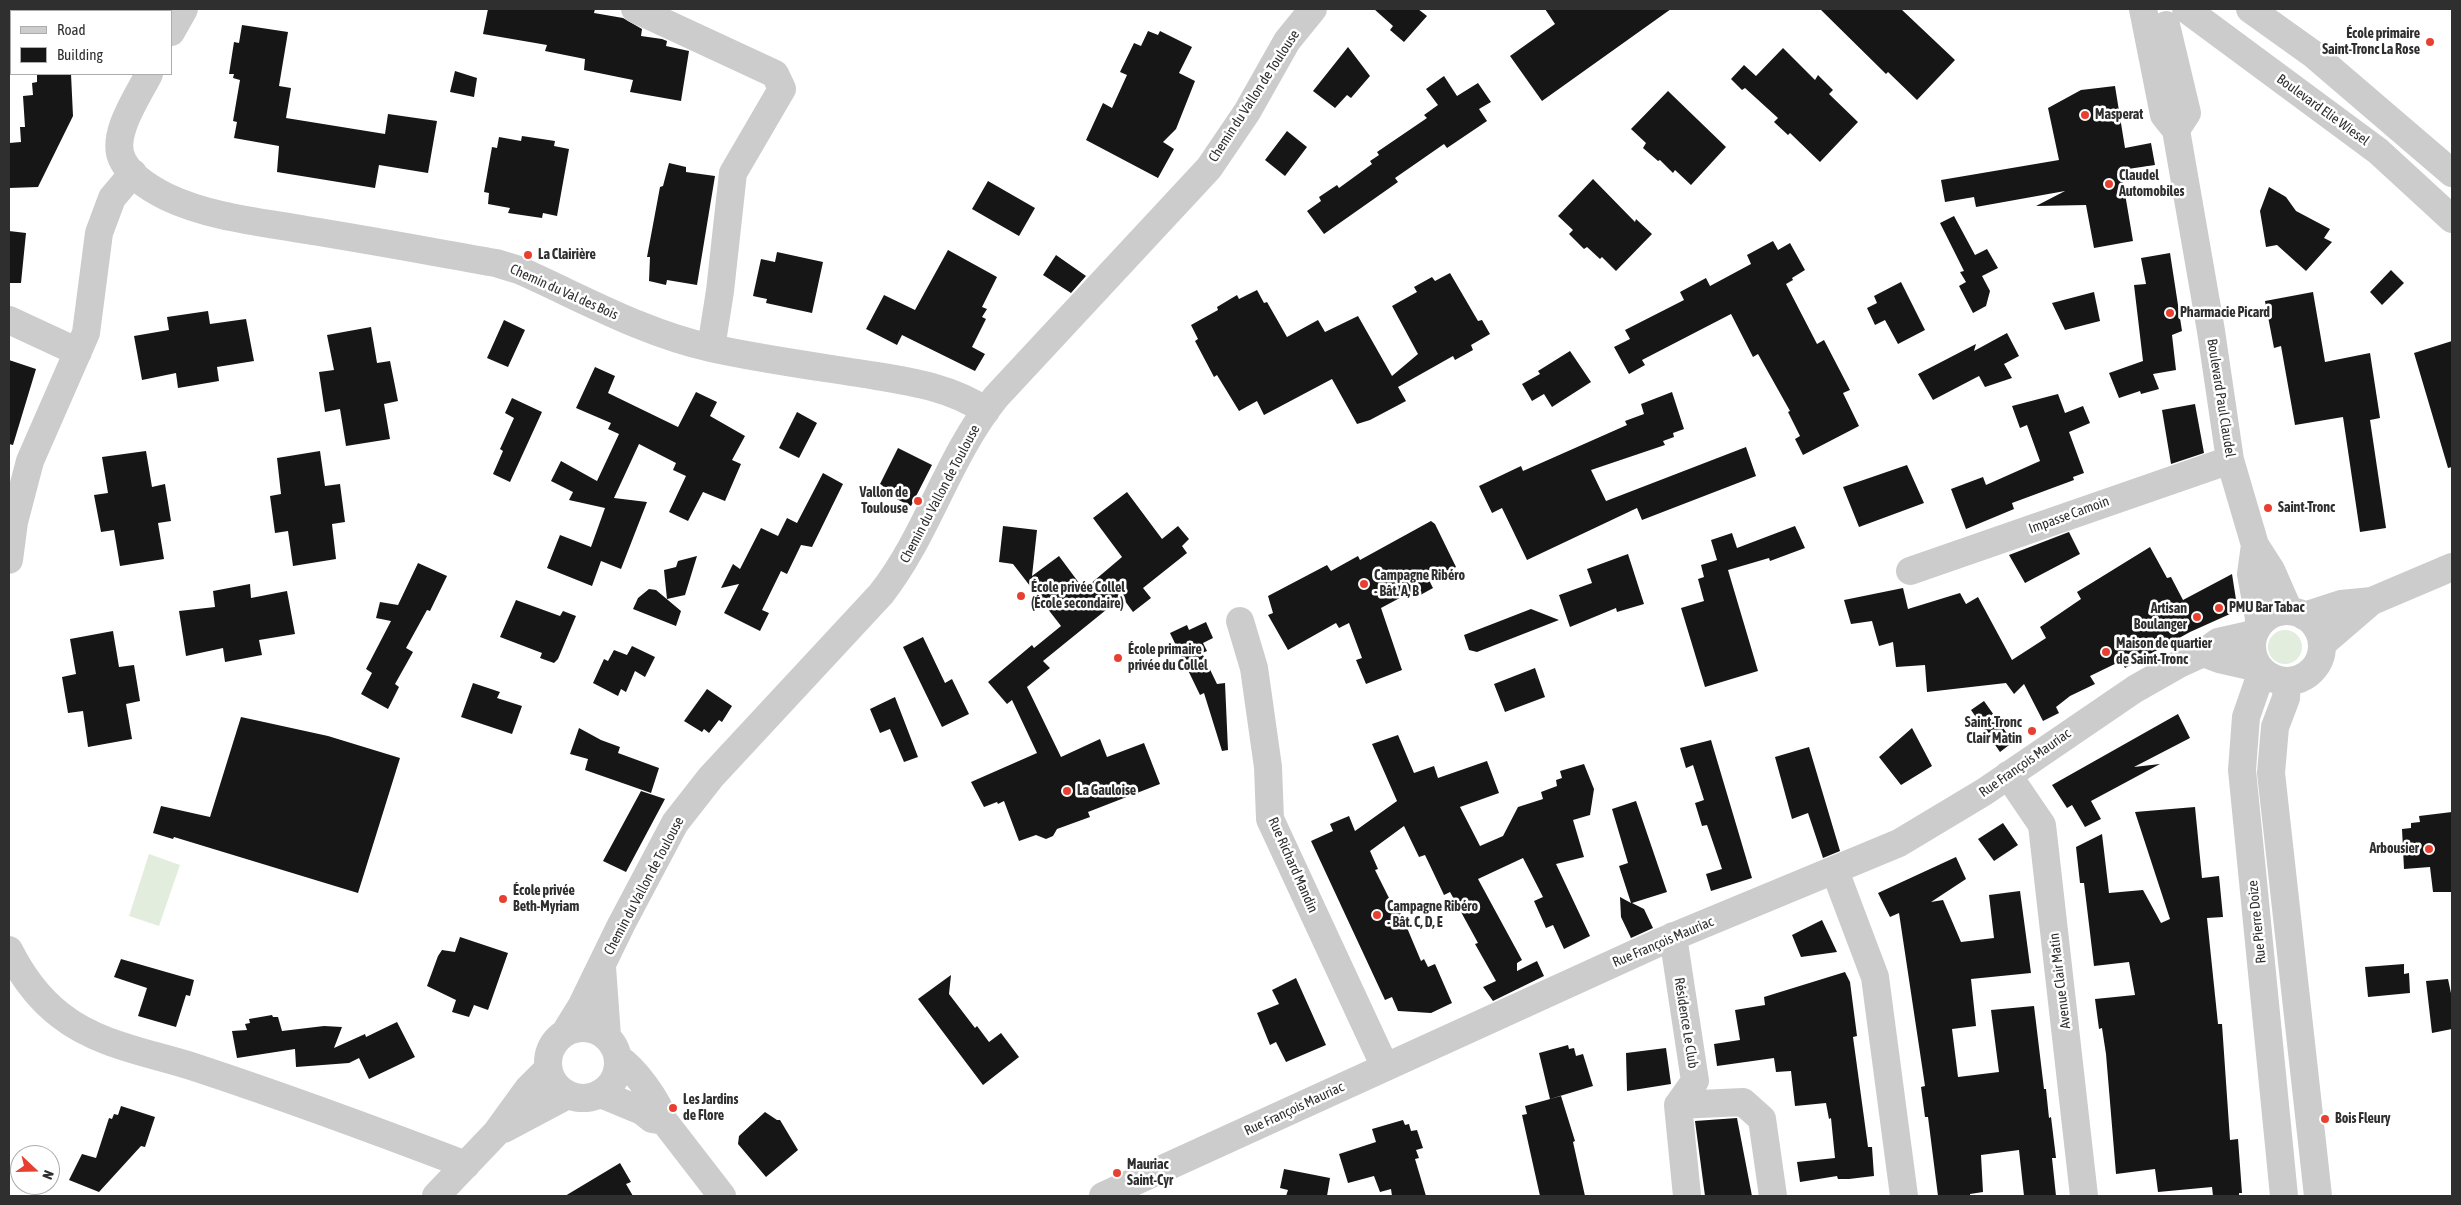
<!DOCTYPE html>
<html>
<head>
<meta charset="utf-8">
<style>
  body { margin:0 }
  #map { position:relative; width:2461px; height:1205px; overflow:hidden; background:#fff; font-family:"Asap Condensed",sans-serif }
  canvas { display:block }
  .frame { position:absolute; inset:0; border:10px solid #2f2f2f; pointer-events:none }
  .legend { position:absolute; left:10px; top:10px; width:162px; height:65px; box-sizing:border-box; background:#fff; border:1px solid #acacac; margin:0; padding:6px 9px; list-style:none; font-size:15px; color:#2f2f2f }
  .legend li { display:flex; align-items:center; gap:10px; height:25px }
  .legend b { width:25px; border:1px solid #acacac }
  .north { position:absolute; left:10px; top:1145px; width:50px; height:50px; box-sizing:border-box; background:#fff; border:1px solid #acacac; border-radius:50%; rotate:111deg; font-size:14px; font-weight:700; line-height:20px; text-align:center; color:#2f2f2f }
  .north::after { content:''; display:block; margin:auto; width:18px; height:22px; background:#e74030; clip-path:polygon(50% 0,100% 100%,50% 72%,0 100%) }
</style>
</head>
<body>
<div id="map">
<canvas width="2461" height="1205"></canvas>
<div class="frame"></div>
<ul class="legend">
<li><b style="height:6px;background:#ccc"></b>Road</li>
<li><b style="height:14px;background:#161616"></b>Building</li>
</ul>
<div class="north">N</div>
</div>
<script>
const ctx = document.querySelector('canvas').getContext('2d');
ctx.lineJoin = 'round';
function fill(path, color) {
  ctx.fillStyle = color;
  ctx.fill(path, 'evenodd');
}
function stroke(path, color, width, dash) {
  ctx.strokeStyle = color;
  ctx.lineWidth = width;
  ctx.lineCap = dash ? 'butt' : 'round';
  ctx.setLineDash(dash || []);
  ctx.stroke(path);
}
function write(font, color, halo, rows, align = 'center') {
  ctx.font = font + ' "Asap Condensed",sans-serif';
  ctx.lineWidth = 5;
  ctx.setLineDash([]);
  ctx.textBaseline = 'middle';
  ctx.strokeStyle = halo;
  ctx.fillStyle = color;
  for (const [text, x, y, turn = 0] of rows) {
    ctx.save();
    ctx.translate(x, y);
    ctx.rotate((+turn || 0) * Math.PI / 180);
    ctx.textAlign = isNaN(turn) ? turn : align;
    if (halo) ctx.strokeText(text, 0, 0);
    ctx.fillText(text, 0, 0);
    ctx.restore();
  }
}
fill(new Path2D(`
  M2268 647a17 17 0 1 1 34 0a17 17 0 1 1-34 0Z
  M149,854L180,865L159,926L129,916Z`), '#e3eddd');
fill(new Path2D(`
  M488,9H595L594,13L623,18L642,29L641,36L662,39L667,41L666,46L689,51L681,101L630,92L633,80L584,70L585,59L545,51L547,45L483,34Z
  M1374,9H1418L1427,16L1404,42L1390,30L1393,26Z
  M1545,9H1671L1542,101L1510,56L1555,24Z
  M1820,9H1901L1955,60L1917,100L1888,72L1886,74Z
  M242,25L288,32L279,86L291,88L286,118L385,134L388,114L437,121L428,173L379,165L375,188L277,172L279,146L234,138L237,122L233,121L240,80L233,78L234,74H229L234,42L239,43Z
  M1148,31L1158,35L1160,31L1192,47L1179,73L1195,81L1176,129L1163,142L1174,149L1158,178L1086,140L1103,103L1112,108L1127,75L1120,72L1134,43L1141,46Z
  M1348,47L1370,76L1351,98L1347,95L1335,108L1313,91Z
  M1783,48L1815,80L1818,75L1833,90L1829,94L1858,122L1820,162L1790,133L1788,135L1774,122L1778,118L1745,88L1742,90L1731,79L1744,65L1756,76Z
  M455,71L477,78L474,97L450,92Z
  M37,74H71L73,116L38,187L9,188V143L21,142L20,127H25L23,96L33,95L32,83L37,82Z
  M1444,76L1457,96L1478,83L1491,102L1479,109L1487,121L1447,148L1444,144L1395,178L1398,182L1324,234L1307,211L1321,201L1319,197L1337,185L1339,188L1372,164L1370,161L1379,155L1377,152L1427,118L1424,115L1438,105L1426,89Z
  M2115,86L2125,148L2151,143L2155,165L2121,170L2133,241L2094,248L2086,205L2036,206L2065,191L1976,207L1974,197L1945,202L1941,180L2059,160L2048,108L2081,90Z
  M1668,91L1726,147L1691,185L1675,170L1673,173L1660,160L1658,161L1643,148L1646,143L1631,129Z
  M1287,131L1307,147L1285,176L1265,160Z
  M522,136L555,141L554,146L569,149L557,216L543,213L542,218L508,213L510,208L488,204L489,193L484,192L492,147L497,148L499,137L521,141Z
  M669,163L686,167V172L715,176L697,285L667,280L666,285L649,281L650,257H647L660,187L663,186Z
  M1593,179L1635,222L1636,219L1652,234L1616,271L1602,257L1600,259L1587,247L1584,249L1569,234L1573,230L1558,216Z
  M988,181L1035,208L1019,236L972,209Z
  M2269,187L2286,197L2296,211L2330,229L2324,238L2332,242L2306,271L2277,245L2266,247L2260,211Z
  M1954,216L1975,255L1987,249L1998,268L1982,276L1990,291L1986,306L1973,313L1959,286L1966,282L1960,272L1964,271L1940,223Z
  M9,231L26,233L21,283H9Z
  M1773,241L1778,250L1790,243L1805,270L1792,278L1793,280L1786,284L1817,344L1824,340L1850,390L1843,393L1859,426L1803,455L1795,439L1800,436L1788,412L1790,411L1758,354L1753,357L1731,314L1642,360L1645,365L1629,374L1614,347L1630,339L1625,330L1684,300L1680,292L1706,278L1710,286L1751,264L1747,255Z
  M948,250L997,277L982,307L987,309L982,317L986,319L972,347L985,354L975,371L902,335L897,345L866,329L884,295L915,310Z
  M777,252L823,262L812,313L766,303L767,299L753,296L761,259L775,262Z
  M2170,253L2182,331L2172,335L2176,370L2153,374L2159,389L2141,394L2140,391L2119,398L2109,373L2143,361L2134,285L2146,284L2141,258Z
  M1056,255L1086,276L1071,293L1043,275Z
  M2391,270L2404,283L2382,305L2370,292Z
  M1450,273L1478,321L1482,320L1490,334L1471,345L1473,350L1455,360L1453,356L1398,387L1406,401L1370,420L1357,424L1332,379L1264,415L1257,401L1239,411L1217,375L1214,377L1195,341L1198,339L1191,325L1218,310L1217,307L1237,295L1239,299L1257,290L1264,303L1267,302L1287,337L1318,320L1325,332L1358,316L1392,376L1418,354L1392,306L1417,292L1414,287L1432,277L1435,281Z
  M1901,282L1925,330L1898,344L1885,320L1875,325L1867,308L1877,303L1874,296Z
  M2094,292L2100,321L2065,330L2052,303Z
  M2313,292L2325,362L2370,353L2380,418L2370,420L2386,528L2360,532L2343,417L2295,425L2281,346L2274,348L2265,301Z
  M208,311L210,324L246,319L254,361L217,367L219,381L178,388L176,373L142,380L134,336L169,330L167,317Z
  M504,320L525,330L508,367L487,358Z
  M371,327L377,363L390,361L398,401L384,404L390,439L346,446L340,409L325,412L319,372L334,370L327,335Z
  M2007,333L2019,356L2004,364L2012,378L1985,387L1979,376L1933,400L1918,374L1976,344L1974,351Z
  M2452,341V467L2448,468L2414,353Z
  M1570,351L1591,382L1552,407L1544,394L1532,401L1522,384L1540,374L1538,371Z
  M9,360L36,369L13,445L9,444Z
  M595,367L615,376L608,393L678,427L696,392L717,402L710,416L745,436L732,460L741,464L725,501L703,492L688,521L669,512L686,476L673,470L676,463L639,444L614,498L647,502L621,569L601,561L592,586L547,568L560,535L591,547L605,508L569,500L573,492L551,481L561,461L597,481L619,434L608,429L611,423L576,408Z
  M1672,392L1684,429L1673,433L1674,437L1663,441L1665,445L1591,470L1606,501L1746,447L1756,476L1642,520L1637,508L1527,560L1502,508L1492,513L1479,486L1521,466L1523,471L1627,425L1625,421L1644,414L1641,404Z
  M2058,394L2065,413L2083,406L2090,423L2069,432L2084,473L2073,477L2074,480L2012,503L2014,509L1966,529L1951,489L1983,477L1986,485L2040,461L2027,425L2020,428L2012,406Z
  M512,398L542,412L510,482L493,474L503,451L500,449L514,418L505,413Z
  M2195,404L2204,453L2171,464L2162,410Z
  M797,412L817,423L799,458L779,448Z
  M898,448L932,465L911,506L882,492L883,486L880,484Z
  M146,451L152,487L165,484L171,521L158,523L164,559L120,566L114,530L101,532L94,495L108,493L102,457Z
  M320,451L325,486L340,484L345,522L332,524L336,559L293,566L288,531L275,533L270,496L281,494L277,458Z
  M1907,465L1924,503L1859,527L1843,487Z
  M823,473L843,484L812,547L801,545L787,574L781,571L762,610L769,613L760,631L724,613L739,584L721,588L733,564L740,569L761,528L778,536L787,518L797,523Z
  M1127,492L1162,539L1178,526L1189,539L1182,546L1187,553L1143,588L1151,598L1133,612L1122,597L1043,661L1050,668L1027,687L1061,757L1100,739L1107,757L1144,743L1160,784L1088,812L1090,817L1057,829L1053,836L1046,839L1036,835L1019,841L1004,801L998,804L997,802L984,807L971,782L1037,753L1012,700L1007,704L988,682L1032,645L1034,648L1061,626L1013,564L999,562L1003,526L1037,530L1032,576L1059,556L1082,587L1088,583L1089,585L1122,557L1093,518Z
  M1431,521L1435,524L1456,567L1430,582L1433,588L1415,598L1411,592L1381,608L1402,670L1366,684L1356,660L1362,658L1349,623L1339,628L1336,623L1288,650L1268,615L1273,613L1268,596L1327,565L1331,571L1358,556L1360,560Z
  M1795,526L1805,548L1770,561L1769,558L1728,570L1758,671L1705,687L1681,608L1704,601L1698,579L1704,577L1701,565L1717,560L1711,540L1732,533L1737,548Z
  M2069,532L2080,554L2025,583L2009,555Z
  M2150,547L2167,578L2171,577L2183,600L2232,574L2237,606L2230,614L2190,632L2125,668L2121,661L2090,676L2095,684L2070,696L2056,707L2059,713L2043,721L2024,684L2014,694L2006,683L1927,692L1925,665L1896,667L1893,642L1879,646L1872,621L1851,624L1844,600L1903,588L1908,609L1960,593L1966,604L1978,597L2012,660L2046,638L2040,627L2081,599L2077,592Z
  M1628,554L1644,604L1617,612L1616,608L1570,627L1559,595L1592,583L1587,569Z
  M697,556L685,595L667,599L664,570L676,567L678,561Z
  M418,563L447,576L430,611L427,610L406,648L413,652L395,684L399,687L388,709L361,694L372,673L366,669L391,621L376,618L380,602L398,605Z
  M250,584L251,598L287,591L295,634L259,640L262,655L225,662L223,648L186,656L179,611L215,607L213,591Z
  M649,589L656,590L681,611L676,626L633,609L638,598Z
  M516,600L560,616L563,611L576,616L558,659L554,663L540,658L542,653L500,637Z
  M1531,609L1559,620L1477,652L1469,650L1464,635Z
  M1206,622L1213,638L1203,643L1207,651L1202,653L1217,684L1225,683L1228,750L1222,751L1204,693L1200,695L1170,633L1187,625L1189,630Z
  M113,631L119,667L134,665L140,701L126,704L132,739L88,747L83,711L68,713L62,677L76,674L70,639Z
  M923,637L945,683L952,679L969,714L942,727L903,647Z
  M632,646L655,657L645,677L635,671L626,692L621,689L618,696L593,683L604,659L608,661L614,650L627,655Z
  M1535,668L1545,697L1505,712L1494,684Z
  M473,683L500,692L497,698L522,706L512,734L461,717Z
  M707,689L732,706L722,722L719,720L709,733L704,729L702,732L684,721Z
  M895,697L918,757L904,762L890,729L880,733L870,709Z
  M1984,701L2013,742L2000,752L1971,710Z
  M2178,714L2190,738L2134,767L2160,764L2091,801L2101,819L2085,827L2072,805L2067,808L2052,785Z
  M241,717L328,736L400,758L358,893L174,837L173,839L153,833L161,806L210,817Z
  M579,728L601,740L620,747L618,753L659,768L651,793L585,770L588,759L570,754Z
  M1912,728L1932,766L1901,785L1879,757Z
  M1398,735L1414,773L1434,766L1438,778L1487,761L1499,793L1460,807L1480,846L1503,836L1518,807L1543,799L1541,792L1557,786L1556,780L1562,778L1560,771L1584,764L1594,789L1590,815L1573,820L1584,857L1556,864L1590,936L1564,949L1553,925L1546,928L1534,901L1543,897L1523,858L1478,879L1522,960L1517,963V971L1537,961L1544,976L1493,1001L1483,987L1496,981L1475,944L1478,943L1450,892L1444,895L1425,855L1419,857L1404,826L1370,851L1378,869L1375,870L1393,906L1397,904L1421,961L1424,959L1428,967L1435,964L1452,1003L1431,1013L1398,1011L1392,997L1385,1000L1311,841L1333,831L1330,824L1349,816L1355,831L1397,801L1372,744Z
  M1711,740L1752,878L1711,891L1706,874L1722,869L1707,825L1702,826L1695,803L1704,800L1693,765L1686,768L1680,748Z
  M1809,747L1840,851L1823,858L1808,813L1792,819L1775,757Z
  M641,791L665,799L626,872L603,861Z
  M1636,801L1667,892L1632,903L1644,909L1653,928L1631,938L1621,917L1620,897L1631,903L1619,866L1628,863L1612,809Z
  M2195,807L2202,878L2219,876L2223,917L2207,918L2218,1024H2222L2230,1140L2238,1139L2242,1193H2239V1196H2213L2212,1187L2158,1192L2155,1169L2116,1174L2106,1054L2102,1028L2099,1029L2095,999L2135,995L2129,962L2094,966L2084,883H2080L2076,847L2102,834L2109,893L2143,890L2161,923L2170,919L2135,812Z
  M2452,812V892H2433L2430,867L2404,869L2402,829L2411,828V823L2420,822L2419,816Z
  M2003,823L2018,845L1994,861L1978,839Z
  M1956,857L1966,879L1931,902L1943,900L1961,942L1994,938L1989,895L2020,891L2031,973L1971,979L1976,1026L1952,1029L1958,1077L1999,1072L1991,1010L2034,1006L2044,1089H2046L2049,1118L2051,1117L2056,1158H2052L2056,1196H2024L2019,1150L1981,1155L1983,1192L1970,1194V1196H1938L1928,1117H1925L1921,1087L1925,1086L1899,913L1890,917L1878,893Z
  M1822,920L1837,952L1801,957L1792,935Z
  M460,937L508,953L488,1010L474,1005L469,1017L452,1012L456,1000L427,986L438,956L442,950L455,952Z
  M121,959L194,980L190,996L186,995L176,1027L138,1016L147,988L114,977Z
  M2404,964V974L2409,973L2410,993L2368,997L2365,967Z
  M1845,972L1850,982L1857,1036L1853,1037L1868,1147H1872L1874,1176L1849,1179H1838L1837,1176L1800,1182L1797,1162L1835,1158L1831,1118L1829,1119L1826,1103L1795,1106L1791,1071L1776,1072L1774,1058L1717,1066L1714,1044L1740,1040L1735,1010L1765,1005L1764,997Z
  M951,975L949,994L975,1028L977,1026L989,1042L1001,1033L1019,1057L983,1085L918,999Z
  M1296,978L1326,1045L1286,1062L1276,1042L1270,1045L1257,1013L1279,1004L1272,990Z
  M2448,979L2452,998V1029L2432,1033L2426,981Z
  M272,1015L273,1017H278L282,1031L324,1026L342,1027L334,1048L365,1034L366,1037L397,1022L415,1057L369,1079L359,1058L349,1063L296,1067L295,1049L237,1058L232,1031L247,1030L245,1024L250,1023L249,1019Z
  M1568,1045L1569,1049L1574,1048L1576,1056L1583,1054L1593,1086L1550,1099L1539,1053Z
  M1666,1048L1671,1084L1627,1091L1626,1053Z
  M1561,1096L1575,1141L1573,1142L1585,1196H1540L1522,1115L1527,1114L1525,1106Z
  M121,1106L155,1117L145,1147L141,1146L99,1192L69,1180L82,1154L96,1158L109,1118L112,1119L114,1114L118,1115Z
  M765,1112L777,1120H780L798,1150L766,1177L738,1144L739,1136Z
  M1737,1118L1752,1196H1705L1695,1121Z
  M1403,1120L1405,1125L1409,1124L1411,1131L1417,1130L1423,1148L1416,1150L1419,1158L1415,1159L1426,1196H1392L1391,1189L1380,1192L1374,1176L1348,1183L1339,1154L1376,1142L1372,1129Z
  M620,1163L631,1182L626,1184L633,1196H565Z
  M1284,1169L1330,1178L1327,1196H1286L1288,1190L1280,1188Z`), '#161616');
stroke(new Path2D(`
  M635,9L775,74L782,89L733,173L720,291L711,348
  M2143,9L2164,115L2176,130L2211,331L2230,460L2255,545L2271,570L2289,611
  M2186,9L2378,151L2452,219
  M2250,9L2313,54L2452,173
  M2166,25L2187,113L2176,130
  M171,32L184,9
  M149,74C138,96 109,137 123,161C131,177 151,189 167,197C209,217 260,222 306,230C370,240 433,252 496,263L519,270C582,298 643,333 711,348C761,359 813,366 864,374C906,381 949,386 986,411
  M9,320L78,352
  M2255,545L2251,574L2260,624
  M9,560L14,522L30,461L86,333L99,233L112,198L133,173
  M1910,571L2230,460
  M2252 646a35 35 0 1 1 70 0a35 35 0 1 1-70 0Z
  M2304,616L2341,604L2372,601L2452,567
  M1240,621L1254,668L1268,767L1270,819L1385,1067
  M2322,644L2372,601
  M2203,653L2219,659L2259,668
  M2262,671L2246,717L2242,770L2284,1196
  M2287,681L2286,698L2275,727L2271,773L2318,1196
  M2008,775L2042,825L2084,1196
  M1835,871L1875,977L1904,1196
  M1673,936L1695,1081L1678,1105L1687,1196
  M9,950C21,974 38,998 60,1015C99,1046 152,1053 197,1068C288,1098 377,1131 466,1165
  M602,967L607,1036
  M548 1063a35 35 0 1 1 70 0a35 35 0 1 1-70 0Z
  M566,1031L582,1005L621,925L675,823L711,777L881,594C928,534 947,458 996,397L1209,168L1247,112L1287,41L1313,9
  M618,1058C635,1069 659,1102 664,1121L722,1196
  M601,1094L642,1111L652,1119L664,1121
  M1678,1105L1743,1102L1762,1119L1773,1196
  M504,1129L568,1095
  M436,1196L496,1133L528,1089L548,1069
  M1103,1196L1658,943L1899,843L1984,792L2135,689L2179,664L2203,653L2218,642L2254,634`), '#ccc', 28);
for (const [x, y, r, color] of [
  [2430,42,5,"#e74030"],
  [2085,115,5,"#e74030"],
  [2109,184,5,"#e74030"],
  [528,255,5,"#e74030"],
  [2170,313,5,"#e74030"],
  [918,501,5,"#e74030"],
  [2268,508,5,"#e74030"],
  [1364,584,5,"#e74030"],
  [1021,596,5,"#e74030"],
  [2219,608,5,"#e74030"],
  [2197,617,5,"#e74030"],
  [2106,652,5,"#e74030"],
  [1118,658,5,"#e74030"],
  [2032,731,5,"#e74030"],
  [1067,791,5,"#e74030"],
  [2429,849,5,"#e74030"],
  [503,899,5,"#e74030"],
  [1377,915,5,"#e74030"],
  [673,1108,5,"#e74030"],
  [2325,1119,5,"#e74030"],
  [1117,1173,5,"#e74030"]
]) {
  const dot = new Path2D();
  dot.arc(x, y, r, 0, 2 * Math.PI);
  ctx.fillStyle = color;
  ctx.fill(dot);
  stroke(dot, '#fff', 2);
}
write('bold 14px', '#2f2f2f', '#fff', [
  ["École primaire",2420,34,"right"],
  ["Saint-Tronc La Rose",2420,50,"right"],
  ["Masperat",2095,115],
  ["Claudel",2119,176],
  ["Automobiles",2119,192],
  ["La Clairière",538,255],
  ["Pharmacie Picard",2180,313],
  ["Vallon de",908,493,"right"],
  ["Toulouse",908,509,"right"],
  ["Saint-Tronc",2278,508],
  ["Campagne Ribéro",1374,576],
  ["- Bât. A, B",1374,592],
  ["École privée Collel",1031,588],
  ["(École secondaire)",1031,604],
  ["PMU Bar Tabac",2229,608],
  ["Artisan",2187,609,"right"],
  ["Boulanger",2187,625,"right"],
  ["Maison de quartier",2116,644],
  ["de Saint-Tronc",2116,660],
  ["École primaire",1128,650],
  ["privée du Collel",1128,666],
  ["Saint-Tronc",2022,723,"right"],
  ["Clair Matin",2022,739,"right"],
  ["La Gauloise",1077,791],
  ["Arbousier",2419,849,"right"],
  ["École privée",513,891],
  ["Beth-Myriam",513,907],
  ["Campagne Ribéro",1387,907],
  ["- Bât. C, D, E",1387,923],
  ["Les Jardins",683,1100],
  ["de Flore",683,1116],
  ["Bois Fleury",2335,1119],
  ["Mauriac",1127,1165],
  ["Saint-Cyr",1127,1181]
], 'left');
write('14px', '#2f2f2f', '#fff', [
  ["Chemin du Vallon de Toulouse",1254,96,-57],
  ["Boulevard Elie Wiesel",2323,110,36],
  ["Chemin du Val des Bois",564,292,24],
  ["Boulevard Paul Claudel",2221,398,81],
  ["Chemin du Vallon de Toulouse",940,494,-62],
  ["Impasse Camoin",2069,515,-20],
  ["Rue François Mauriac",2025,763,-35],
  ["Rue Richard Mandin",1293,865,66],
  ["Chemin du Vallon de Toulouse",644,886,-62],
  ["Rue Pierre Doize",2257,922,-96],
  ["Rue François Mauriac",1663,942,-23],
  ["Avenue Clair Matin",2060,981,-97],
  ["Résidence Le Club",1686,1023,81],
  ["Rue François Mauriac",1294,1109,-25]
]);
</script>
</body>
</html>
